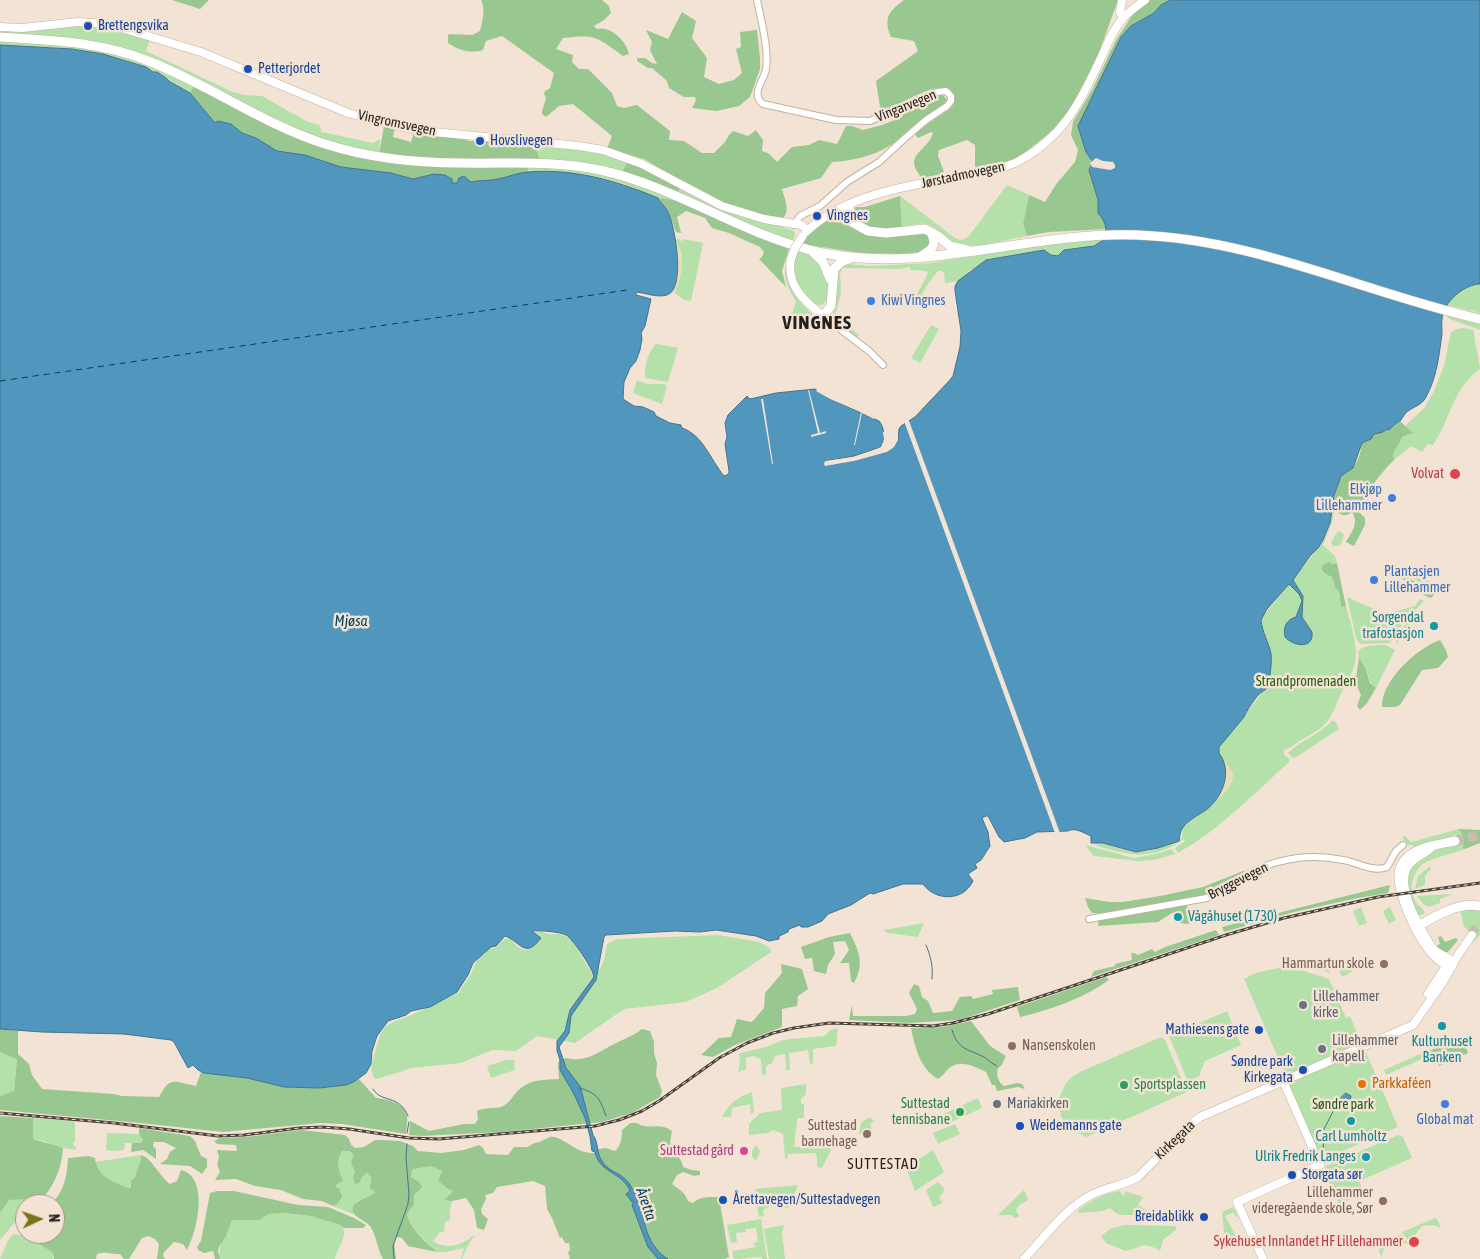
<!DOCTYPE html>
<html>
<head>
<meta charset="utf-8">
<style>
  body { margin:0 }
  #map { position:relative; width:1480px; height:1259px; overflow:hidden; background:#f3e3d4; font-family:"Asap Condensed",sans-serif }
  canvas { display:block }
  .north { position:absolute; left:15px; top:1194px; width:50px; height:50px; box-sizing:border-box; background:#f3e3d4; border:1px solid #a1958a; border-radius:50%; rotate:87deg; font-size:14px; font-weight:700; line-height:20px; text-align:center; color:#251f1a }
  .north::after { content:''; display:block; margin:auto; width:18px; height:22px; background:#77751a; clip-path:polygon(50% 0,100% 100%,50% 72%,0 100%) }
</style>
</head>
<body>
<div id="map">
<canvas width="1480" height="1259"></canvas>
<div class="north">N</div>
</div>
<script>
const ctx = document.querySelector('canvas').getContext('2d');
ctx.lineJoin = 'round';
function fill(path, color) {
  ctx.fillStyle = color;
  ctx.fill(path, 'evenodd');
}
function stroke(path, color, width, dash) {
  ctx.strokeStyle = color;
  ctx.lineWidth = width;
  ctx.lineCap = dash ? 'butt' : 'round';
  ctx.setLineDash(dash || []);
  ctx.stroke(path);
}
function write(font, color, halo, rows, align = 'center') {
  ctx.font = font + ' "Asap Condensed",sans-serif';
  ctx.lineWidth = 5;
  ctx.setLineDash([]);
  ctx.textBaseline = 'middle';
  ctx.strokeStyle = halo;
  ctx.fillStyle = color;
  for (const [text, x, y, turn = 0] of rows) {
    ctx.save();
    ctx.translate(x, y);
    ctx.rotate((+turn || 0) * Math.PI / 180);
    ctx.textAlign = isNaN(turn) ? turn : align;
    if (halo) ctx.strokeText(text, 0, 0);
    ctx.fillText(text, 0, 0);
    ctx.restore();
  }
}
fill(new Path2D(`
  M73,26H104L150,39L146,51L233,92L245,95L262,96L308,122L319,125L322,132L373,143L380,139L379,154L332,143L286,126L146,56C97,38 51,37 0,33V30Z
  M0,40C40,43 81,44 119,55C145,62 169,74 194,85L190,93C155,68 115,55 73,49C49,46 24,48 0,45Z
  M535,145L582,148L628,160L622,172L539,159Z
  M528,166C545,167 563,167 579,170C615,175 647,188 681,201L661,198L660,202C623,176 573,172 528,172Z
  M1007,185L1029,195L1023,224L1027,236C1009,239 975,249 957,245C944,242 939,226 925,224C919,223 909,226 902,228L900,196L955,238C961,241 964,240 969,236Z
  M679,186L715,206L780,225L782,227L794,231L795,234L793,242L758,229L678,192L680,189Z
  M680,239L682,242L683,239L703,243L691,301L684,300L675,293C681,277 687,254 675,240Z
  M1105,239L1094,246L1064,250L1058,256L1051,255L1044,250L986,260L979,266L969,271L964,278L958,281L945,283L944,273L942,271H938L929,282L916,305L912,304L928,273L926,271L910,270V267L901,269L843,268L840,273L841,293L835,316L859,335L856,338L832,318L837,296V270L846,264L871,266L930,263L1052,243Z
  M797,251C824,258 829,272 829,297L822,305C807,307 794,284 794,271C793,264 795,257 797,251Z
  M787,261C784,284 797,300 813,315L808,321L792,322V314L796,302C789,289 781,276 787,261Z
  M1480,284V313L1447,305C1452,296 1469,284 1480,284Z
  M1448,315L1480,324V330L1450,319L1447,317Z
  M931,325L939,329L920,363L911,358Z
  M1463,328L1474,330C1474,344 1479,355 1480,369C1452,389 1451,419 1433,445L1428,444L1422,452L1411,446L1394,460L1393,454L1403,435L1408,434L1406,425L1425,407L1434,391L1444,366L1451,332L1457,329Z
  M656,344L678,348L668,382L645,378C644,366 648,352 656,344Z
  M637,380L647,384H664L667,386L662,404L633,393Z
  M1331,508H1334L1333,520L1323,545L1335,556L1337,563L1332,564V577L1335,587L1339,592L1341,606L1346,607C1351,622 1356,641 1356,657C1355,672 1346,682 1340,696C1328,724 1328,725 1301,740C1295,744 1291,748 1284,750V755L1289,758V762C1254,794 1220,829 1178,853L1175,848L1185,841L1184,839C1153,861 1129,856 1095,845L1103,843L1133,852L1147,851L1179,841L1182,837L1183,827C1201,814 1219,801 1231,782L1229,768L1219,753V747C1231,727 1269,694 1270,670C1271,652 1263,637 1260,620L1289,584L1299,594L1302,601L1296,617L1288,621L1286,623L1310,628L1302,617L1303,596L1293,580C1306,562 1336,532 1331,508Z
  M1339,531L1344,534L1342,542L1339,546H1333L1331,543C1333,540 1336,532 1339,531Z
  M1394,564L1415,575L1418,568L1422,570L1420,576L1437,586L1435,590L1397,570Z
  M1347,597L1385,614L1415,606L1420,599L1424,601L1403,623L1390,643L1360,644L1356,638Z
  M1412,616L1414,619L1398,642L1395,644L1401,630Z
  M1385,645L1395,650L1376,688C1368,682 1370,678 1366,668C1364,664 1361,661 1359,657C1354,644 1378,645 1385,645Z
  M1332,721H1335L1339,729L1296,757L1293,758L1288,753C1301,740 1319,735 1332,721Z
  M1458,829C1464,834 1464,840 1463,847L1465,849C1455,853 1431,858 1423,864C1413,872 1408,888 1415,900C1417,905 1422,907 1425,912L1423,915H1418L1407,890L1410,866L1435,849L1459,841L1460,839L1455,835L1423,846L1417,847L1407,844L1402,837L1405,836L1411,842L1416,841Z
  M1085,845L1134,858L1156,854L1171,849L1175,854L1154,860L1138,861L1094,856Z
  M1430,866L1431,869L1425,876V885L1415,889L1418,876Z
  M1454,894L1440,899V903L1429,907L1423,904L1417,896Z
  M1361,907L1367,923L1359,926L1353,911Z
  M1390,907L1396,920L1389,924L1383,911Z
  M1465,909L1480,910V935L1472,943L1471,940L1476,932L1472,928L1468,931L1464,926L1460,910Z
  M924,923L918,937L888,933L883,930Z
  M540,931L548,934H561L568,938L575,945L592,974C604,971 605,955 607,944L617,939L718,935L759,942L770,948L771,952L717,988L686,1002L624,1009L575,1043L537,1036L516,1051L492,1050L461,1063L412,1068L377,1079L374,1078L371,1070L373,1059L380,1035L385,1027L395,1021L407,1017L458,993L470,976L476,962L489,949L495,948L505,939L509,938C513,941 517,948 522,949C530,952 538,944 542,938L535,932Z
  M1352,958L1357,969L1342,977L1337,966Z
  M1326,963L1330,967V973L1303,964Z
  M1288,966L1329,979L1346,1018L1350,1016L1361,1042L1360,1044L1287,1075L1285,1074L1244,979L1256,973Z
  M1227,1011L1241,1045L1205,1061L1199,1076L1190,1080L1186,1077L1169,1036Z
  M838,1028L836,1046L813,1049V1064H810L808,1050L789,1053L790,1070H786L785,1054L775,1056L772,1063L766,1066V1074L762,1075L761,1059L754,1056L746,1058V1069L738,1072L740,1062L739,1054L741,1053L766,1047L780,1041L790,1039L824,1036L831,1030Z
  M1161,1037L1165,1040L1187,1092L1086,1137L1067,1127L1061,1116L1059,1098L1066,1083L1073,1076L1082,1071Z
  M1431,1049L1433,1054L1386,1075L1384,1070Z
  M1365,1050L1398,1127L1322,1160L1288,1083Z
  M0,1052L17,1058L14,1091L0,1096Z
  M506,1060H515L514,1063L515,1070L491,1078L487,1066Z
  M806,1084V1094L801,1099V1104H804V1118H798L797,1120L794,1147L826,1146L831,1144V1150L822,1168L817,1167V1157L815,1153L788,1154L787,1159L785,1158L783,1134L773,1130L768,1133L749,1135V1124L760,1113L782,1110L781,1088Z
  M752,1092L754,1112L751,1114L750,1104L732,1108L731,1117H722C729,1103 738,1097 752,1092Z
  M978,1098L982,1108L942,1126L937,1117Z
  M33,1118L75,1121V1142L73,1143L74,1146L76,1147V1150L52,1146L44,1141L33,1139Z
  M868,1118H871L874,1121L870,1124L872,1129L864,1134H859L861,1123Z
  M955,1124L960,1134L938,1144L933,1133Z
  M107,1133L139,1134L143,1140L141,1143H125L124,1150L112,1151L106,1150Z
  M1398,1135L1403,1137L1412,1158L1359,1181L1364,1193L1339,1204L1324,1172L1326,1166Z
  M757,1145L760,1151L757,1159L755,1160L752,1156V1151L755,1146Z
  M933,1150L944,1172L915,1191L906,1167Z
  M341,1151H349L354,1155L352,1167L355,1172L353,1178L362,1177L367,1173L371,1176L370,1182L375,1192L372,1196L357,1201L353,1212L355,1215L333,1206L337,1204L334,1187L341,1175C337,1166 337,1160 341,1151Z
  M141,1155C141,1166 136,1168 136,1176L133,1179L129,1188C115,1183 99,1178 95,1162Z
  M421,1166H430L442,1171L438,1181L448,1189L454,1191L450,1201H452L450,1209V1220L445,1222L444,1232H440L433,1241C445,1250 462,1246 472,1236H474L467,1247L462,1259H461L464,1248L445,1252H433L432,1251L436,1249C425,1243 411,1226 407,1215C415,1206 411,1203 415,1194C416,1190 418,1187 419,1182L411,1177C410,1169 414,1168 421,1166Z
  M938,1182L945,1189L939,1198L943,1203L933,1207L926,1190Z
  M798,1185L789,1207L785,1209L784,1204L777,1203L763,1210L764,1216L759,1217L755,1189Z
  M1024,1190L1028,1200L1018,1206L1016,1211L1019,1215L1018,1217L1014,1218L1012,1215H998Z
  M1120,1191L1122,1195L1125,1194L1124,1191L1143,1197L1138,1205L1146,1210L1149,1215H1121L1116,1213L1110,1208L1102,1211L1079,1213L1078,1211C1090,1200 1104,1194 1120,1191Z
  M16,1199H26L33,1204H25V1214L16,1221L0,1240V1213L8,1200Z
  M1233,1207L1238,1216L1236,1217L1233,1212L1225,1216L1238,1240L1226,1246L1228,1242V1234L1224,1233L1222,1212Z
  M284,1213L311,1216L342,1225C349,1238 337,1246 335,1259H220C217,1244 227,1234 231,1220L263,1218L269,1214Z
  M1435,1218L1437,1219L1441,1228L1433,1225L1422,1226L1414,1236L1415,1244L1411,1245L1402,1232Z
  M761,1219L767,1259H762V1257C752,1257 744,1259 734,1259L732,1251L756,1247L753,1243L758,1242L756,1228L746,1229V1232L736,1233L737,1242L731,1243L727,1225Z
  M784,1225L782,1233L785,1259H769L764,1229Z
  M1124,1225L1175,1226L1177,1229L1163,1240L1160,1251C1141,1240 1144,1248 1125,1251L1106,1243L1101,1236L1110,1229Z
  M13,1234C28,1234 40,1244 52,1252L53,1259H0L8,1240Z
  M1401,1234L1409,1245L1396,1239C1384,1242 1383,1250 1382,1259L1377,1244Z`), '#b4e1aa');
fill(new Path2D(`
  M172,0H209L200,9Z
  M481,0H602L609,6L611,13L604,20L594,26L597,29C611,25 627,42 629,54L623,56C597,37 596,34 563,38L556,49L573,55L572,62L579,69H588L612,93L617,106L624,108L637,105L670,131L669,140L684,141L702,153H714L725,142L729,135L733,131L748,136L756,130L763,140L762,151L768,153L777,162L792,147L809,145L819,140L837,144L846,126H852L863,130L882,125L902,117L906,109L936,95H943L947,100C941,109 931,113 922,119C912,126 905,135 895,142C879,155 852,161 832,162L821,178L782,189C785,200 791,211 782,219L765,217L713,199L644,159L607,149L612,136L573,104L559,106L546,117L542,114V111L546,98L544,94L545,91L550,88L554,73L502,36L486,41L483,50C471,54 458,50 448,43V35L450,34L472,35L480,31C482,22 486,9 481,0Z
  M904,0H1118L1087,85L1063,122L1022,155L1012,160L975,170V145L967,140L939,150L938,156L944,172L940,177L924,180C900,154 927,153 933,133L931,132L918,138L914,133L950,109C957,102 955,96 950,89C932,82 897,106 881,114L876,81L918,51L914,41L891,37C883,18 889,11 904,0Z
  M1148,0H1171L1161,5L1154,13L1131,26L1121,37L1079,126L1086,152L1093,162L1089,170L1098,200V213L1104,220L1107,229L1049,232L1027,236L1023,224L1029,195L1045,202L1057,183L1075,162L1078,150L1071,135L1073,122L1092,90L1116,40L1135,11Z
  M682,12L696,21L692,38L707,58L704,77L719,84L734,80L742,73L736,49L741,47L740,32L757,30L760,58V69L750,97L739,106L716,111L692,108L696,100L695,97H684L669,88L667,81L652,68H648L637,61V58H645L652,63L657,64L650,50L652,42L646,30L668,39Z
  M194,85L265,123L392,163L442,167L528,166V172L496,180L471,182L464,176L458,180L457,183H452V179L445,175L434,174L413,179L391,173L341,167L305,155L276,151L256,138L242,133L231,124L219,121L215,123L190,93Z
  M384,126L395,128L393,137L411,142L414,132L458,137L469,141H492L535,145L539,159H444L379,154Z
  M628,160L679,186L680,189L678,192L622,172Z
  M900,196L902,228C885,229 857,233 853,210L856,207H865Z
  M661,198L681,201L754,236L789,249L782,271L786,287L759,259L762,257L764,252L760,247L729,233L712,228L705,218L686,211L677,217L681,233L676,232L669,212L660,202Z
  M834,216L840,217L853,227L922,233L928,234L933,242L923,252L899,254L861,253L802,244C810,232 820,221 834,216Z
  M1400,421L1413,433L1403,436L1393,454L1394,460C1378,475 1368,492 1358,511L1365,518V525L1354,546L1346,542C1352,532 1359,523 1352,512C1350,513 1348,515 1346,515C1340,517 1337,508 1331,508L1341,476C1355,469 1360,459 1362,443L1367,441L1374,434L1389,429Z
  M1329,562L1332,564L1337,563L1346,607L1341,606L1339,592L1335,587L1332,577C1327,574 1321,573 1322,566Z
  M1401,574L1436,593L1431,598L1423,595L1425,590L1400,578Z
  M1440,640L1446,650L1448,657L1438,668L1422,670L1400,705L1395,707H1382C1381,681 1417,648 1440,640Z
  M1359,657L1366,669L1370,683L1376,688L1367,703L1360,710L1357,706L1361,695L1357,686L1355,685Z
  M1458,829L1480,830V843L1465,849L1463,848C1464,840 1464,834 1458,829Z
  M1243,871H1246L1208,894L1107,913H1092L1088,907L1085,898L1109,902H1123L1160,896L1203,887Z
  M1390,885L1388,893L1358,898L1294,912L1224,932L1222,927Z
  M1187,905L1189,924L1180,923L1183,915L1181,911L1172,913L1158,922L1098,926L1099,920Z
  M1216,930L1219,935L1091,977L1094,971L1115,966V964L1132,960L1131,953H1134L1138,955L1152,949L1155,952L1165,947Z
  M850,933C859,952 865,963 854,983L851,981L849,963H840L849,950L845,941L833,942L835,954L828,965L826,974L814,971L812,958L805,959L801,947L829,937Z
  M1441,936L1445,942L1456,938L1458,940L1448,952H1442L1435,946L1440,944L1438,937Z
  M781,964L802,969L808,989L798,996L797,1006L782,1009V1027L735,1045L713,1057L701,1055L719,1038L731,1037L737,1019L752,1022L764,1008L765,993L782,973Z
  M1106,977L1109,980C1084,998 1050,1010 1020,1017L1017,1007Z
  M914,984L919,986L922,997L928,1001L933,1013L952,1011L960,997L971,996L973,999L993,994L992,990L1018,987L1020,1000L959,1020L910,1023L849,1020L852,1005L853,1016H906L915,1014L917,1009L909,993Z
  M971,1021L990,1046L1006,1056L1001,1066L998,1068C996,1075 998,1082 1004,1086L1017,1083L1022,1084L1025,1089L1018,1087L997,1091L995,1085H992L986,1072C973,1066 959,1058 947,1070C944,1074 942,1076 938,1079C920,1069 915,1047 911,1028L942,1027Z
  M0,1029L18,1031V1054L29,1064L32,1075L42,1089L114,1094L122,1096L159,1097C170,1075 175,1082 196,1086L201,1072L246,1078L292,1088L333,1087L359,1079L376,1098C388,1099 404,1103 407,1116C408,1122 406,1128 406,1134L342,1124L321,1123L223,1132L140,1123L0,1110V1096L14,1091L17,1059L0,1052Z
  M642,1029L650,1031L654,1042V1053L657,1063L656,1075L662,1091L660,1097L632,1113L602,1122L502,1132L421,1136L409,1135L410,1121L429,1131L464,1124H475L478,1119L477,1111C485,1107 493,1109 501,1107C510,1104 513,1094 521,1088C531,1079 546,1080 559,1079L558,1062L565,1058C584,1062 595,1055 610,1046C621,1040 632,1037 642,1029Z
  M1462,1037L1468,1053L1439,1066L1431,1050Z
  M0,1116L33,1118V1139L63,1148C62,1169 53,1188 38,1204H33L26,1199L9,1200L0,1213Z
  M630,1123H637C648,1131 659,1121 672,1131C666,1159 679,1147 683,1167L692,1170L700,1171V1175L694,1176L683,1172L677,1175L672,1184C680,1190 685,1192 688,1201L693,1203C700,1196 709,1197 719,1197L729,1257L725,1259H570L568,1252L570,1250L569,1243H565L562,1237L560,1238L552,1218L547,1209L545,1186L533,1181L497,1187L493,1193L485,1195L486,1199L481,1209L482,1214L488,1219L484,1230L477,1228L474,1210L466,1198L452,1201L445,1200L453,1191L448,1189L438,1181L442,1171L430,1166L413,1169L411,1173V1177L419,1182L422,1187L414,1195V1204L407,1215C411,1228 425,1243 436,1250L432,1251L408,1246L402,1238L397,1237L394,1241L396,1259H383C377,1249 377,1236 370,1226C365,1220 350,1216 353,1207C357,1198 369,1199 375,1192L370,1188L371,1177L367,1173L362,1177L359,1183L355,1184L353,1178L355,1172C351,1165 350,1161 354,1155L349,1151H342C335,1163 339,1170 343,1181L337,1184L335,1187L339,1188L342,1197L337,1204L333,1206L322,1201L303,1199L281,1190L255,1186L236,1179L215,1180L220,1172C217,1166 217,1163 219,1157L217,1150L237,1151L236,1145L217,1144L214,1141L220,1138L246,1137L301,1130L345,1135L349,1139L351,1145L355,1148L364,1147L375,1140H382L400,1141L413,1146L418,1151L441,1153L464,1150L479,1145L483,1148L486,1154L508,1155L514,1147H528C533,1143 536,1143 542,1141C543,1140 548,1138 550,1137C562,1135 577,1155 594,1153L598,1149L606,1148L615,1151C621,1145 622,1139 622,1130Z
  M139,1128L190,1136L195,1141L201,1156L207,1159V1167L202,1174L190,1166L160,1164L167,1159L170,1152L176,1148L164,1142H154L153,1146L156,1149V1159L143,1150L131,1152L132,1143H141L143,1140L139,1134Z
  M141,1155C152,1158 159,1176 170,1184L177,1181L181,1170C210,1177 197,1232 187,1250L183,1244L174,1242L164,1252L163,1256L165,1259H157L159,1244L155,1239L148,1236L142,1238L129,1259H124L120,1254C112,1254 104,1251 97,1254L96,1259H54L52,1252L28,1237L20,1234L25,1228V1234H55V1204H51C64,1192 67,1176 68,1158L89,1156L95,1158C97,1177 113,1182 129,1188L131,1186V1181L136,1176C136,1168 141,1166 141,1155Z
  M217,1191H234L298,1205L328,1207L354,1218L366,1225L363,1228H344L341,1225L311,1216L284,1213L269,1214L259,1220H232L226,1236L219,1247L218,1251L220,1259H215L213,1251L204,1253L198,1250L197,1247L201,1241L210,1193Z`), '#99c790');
fill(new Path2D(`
  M675,240C687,254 681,278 675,293L670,294C683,280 677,256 675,240Z
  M1224,761C1226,763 1230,768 1232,771C1238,784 1217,801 1208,808C1222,793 1227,781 1224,761Z`), '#e7ddb8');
const water = new Path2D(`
  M1171,0H1480V284C1466,284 1446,300 1443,314C1441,320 1442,327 1442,334C1439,355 1437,377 1426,397C1422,405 1415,406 1408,411C1405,413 1403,417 1401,420C1397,423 1393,425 1389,430L1387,429L1383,432L1374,434L1371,439L1362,443L1353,468L1341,476L1334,496L1330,523L1323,540L1318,548L1310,556L1293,580L1303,596L1302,617L1312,632C1314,650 1293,646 1285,637C1283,627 1286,620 1296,617L1302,601L1299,594L1289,584L1267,609L1261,620C1262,632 1269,643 1271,654C1272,661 1270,683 1266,689C1264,691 1261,692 1259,694C1254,700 1247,710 1244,717L1219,747V753C1233,771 1223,797 1206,810C1200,814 1188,821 1184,826C1180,831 1180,836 1179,841L1158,848L1136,852L1103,843H1091V836C1084,833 1075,827 1068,831L1037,832L1025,838L1004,842L999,837L988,816H986L982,818L988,832L990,846L981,860L975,864L977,868L968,874L973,881C963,902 935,901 923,884H903L873,894L870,893L851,905L828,914L822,921L808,927H801L800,925L789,929L788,932L779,936V939L769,941L756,936L716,930L700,932L675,931L606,935L604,937L596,980L571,1016L569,1033L559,1047L566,1068L580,1086L593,1135C599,1143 596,1153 602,1161C611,1175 624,1171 633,1190L637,1189L638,1191L637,1201L640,1202C644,1224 648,1247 668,1259H658L648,1247L632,1205L634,1202H632L626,1194L630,1191C623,1172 600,1174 595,1152L592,1151L590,1136L585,1118L574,1094L560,1070V1060L557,1051V1041L565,1031L570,1010L594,977C593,969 573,939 566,935C561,932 539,930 532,931L541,938C525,960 520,941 505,936L496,946L491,947L473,963L468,975L457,992L430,1007L411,1011L406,1015L388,1021L377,1036L372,1051L371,1064L366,1073L355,1081L346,1085L319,1088L284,1087L247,1078L204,1073L198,1070L193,1065L188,1068L174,1042L171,1040L124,1034L42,1032L0,1029V45L72,49L103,54L146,67L153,72H157L166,78L169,81L190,93L215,123L218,121L231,124L242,133L256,138L277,151L305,155L341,167L391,173L413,179L434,174L445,175L452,179V183H457L459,178L464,176L471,182C480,180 489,181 498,179C508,177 517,173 528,172C572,168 618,181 658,198C661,204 667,208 669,214C675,228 686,289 667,295C657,298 646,293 636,292V295L651,299L645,326L641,333L642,339L640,350L636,361L630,368L624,382L623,399L634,406L643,407L654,412L656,416L670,423L681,425L682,428C703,435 710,459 724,476L729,474V471L725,444L727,437L725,423L728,415L747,396L750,399L776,393L815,389L830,399L879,421C885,428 885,439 881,447L854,456L825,461L837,464L887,452L898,440L899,429L901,426L915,417L949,381L953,376L960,347L961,331L955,291V286L958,281L986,260L1044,250L1051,255L1058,256L1064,250L1094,246L1105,239C1107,228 1106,222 1098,213V200L1089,170L1093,162L1086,152L1078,126L1121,37L1131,26L1154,13L1161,5Z
  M1346,1093L1351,1096L1350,1101L1342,1108L1337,1107L1336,1103Z`);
fill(water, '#5197bd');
stroke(water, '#44738c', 1);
fill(new Path2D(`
  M1096,158L1103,161L1113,162L1115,165V168L1110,170L1092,167L1090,163Z
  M818,389L831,397L875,416L874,419L862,413L855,445H854L861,412L830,399L816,391Z
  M808,390H809L820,433L826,431V433L811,437V435L818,433Z
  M761,399H763L773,464H772Z
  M908,418L1060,833H1055L904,421Z
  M883,432H886V440L884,448L869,454L886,449L892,445L896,439V432L898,435V440L894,447L887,452L854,461L825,466L824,464L825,461L854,457L879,448L881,447L884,440Z`), '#f3e3d4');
stroke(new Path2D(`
  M926,945C931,957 933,966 932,979
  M952,1030C958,1050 968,1049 984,1057C988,1060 993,1064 997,1066
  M579,1088C598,1093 600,1099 606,1116
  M373,1089C382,1104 398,1093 408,1116
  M407,1133L409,1122
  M1323,1155L1324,1129L1336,1106
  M394,1259L393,1246L408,1204L409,1194L406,1158L407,1144`), '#44738c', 1);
stroke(new Path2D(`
  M0,381L627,290`), '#003f59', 1, [6, 5]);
stroke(new Path2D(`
  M1471,933L1480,924`), '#cabcaf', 8, [8, 4]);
stroke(new Path2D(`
  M1455,841L1480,835`), '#cabcaf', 9, [9, 4.5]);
const minor = new Path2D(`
  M757,0C761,19 769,50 766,69C764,81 750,94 763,104L836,120L870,121L937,92L946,91L951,96V101L947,106L926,120L904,139L879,162L847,182L820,206L800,216L794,225
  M823,316L869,351L883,365
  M1089,919L1207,898C1225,891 1239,878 1257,870C1269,863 1284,860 1297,858C1313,856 1328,857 1343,860C1357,862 1373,873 1387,867L1396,851L1403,845`);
const major = new Path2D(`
  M1122,0L1120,12L1123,18
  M0,27L22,28L78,22L108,24L201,52L348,113L401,127L423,131L579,146L603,150L642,164L722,206L764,219L801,225L808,230
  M806,232C843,195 911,185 961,176C980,172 1001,170 1019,161C1063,137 1080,103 1100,60C1107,45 1113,29 1124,17C1130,11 1138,5 1145,0
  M791,259C786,285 804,301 823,316
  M1428,994L1450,960
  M1024,1259C1044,1238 1064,1209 1091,1195C1106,1187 1123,1186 1138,1177L1191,1124L1200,1117L1413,1025L1443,982L1458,955L1472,935
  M1263,1259L1237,1202L1320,1165L1283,1081`);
const highway = new Path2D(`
  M0,37C52,40 103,42 151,62C211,86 263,124 325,144C369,158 415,163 462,163C508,164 554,160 600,170C678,187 745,237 823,253C929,274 1031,231 1137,235C1256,239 1365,293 1480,319
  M848,205L854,223
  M841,208L848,220L868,231L886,233L925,229L938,236L950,246L967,250
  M812,251L823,262L830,279
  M918,258C931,250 938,248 931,232
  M823,316L831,306L834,269L841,262L851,258
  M1431,847C1424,854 1415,856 1409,864C1392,885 1420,928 1431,947L1436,952L1450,960L1452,966C1427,965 1397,896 1399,874C1399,868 1403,861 1408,857C1418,847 1441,844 1455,841
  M1414,924L1420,925C1437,915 1459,902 1480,906`);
stroke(minor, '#c0b1a2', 8);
stroke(major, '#c0b1a2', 9);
stroke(highway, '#c0b1a2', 10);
stroke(minor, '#fff', 6);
stroke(major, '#fff', 8);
stroke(highway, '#fff', 9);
const rail = new Path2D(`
  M0,1113L114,1123L218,1136L244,1135L299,1128L322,1127L349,1129L409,1138L439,1139L595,1126L619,1120L642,1111L659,1101L719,1058L747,1043L773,1033L794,1028L829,1023L933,1026L953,1023L988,1014L1226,935L1284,918L1378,897L1480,883`);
stroke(rail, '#4c443d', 3);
stroke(rail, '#f3e3d4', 1, [4]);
const majorBridge = new Path2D(`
  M791,259L795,248L802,237`);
stroke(majorBridge, '#c0b1a2', 9, []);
stroke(majorBridge, '#fff', 8);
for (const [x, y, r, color] of [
  [88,26,5,"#1a4fb4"],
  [248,69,5,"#1a4fb4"],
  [480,141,5,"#1a4fb4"],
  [817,216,5,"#1a4fb4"],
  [871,301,5,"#3f7fe0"],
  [1455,474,6,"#e0444e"],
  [1392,498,5,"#3f7fe0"],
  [1374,580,5,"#3f7fe0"],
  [1434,626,5,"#0f9aa8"],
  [1178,917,5,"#0f9aa8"],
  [1384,964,5,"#8d6e63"],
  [1303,1005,5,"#6b7280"],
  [1442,1026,5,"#0f9aa8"],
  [1259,1030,5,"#1a4fb4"],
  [1012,1046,5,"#8d6e63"],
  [1322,1049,5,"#6b7280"],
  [1303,1070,5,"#1a4fb4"],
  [1362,1084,5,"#e8710a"],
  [1124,1085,5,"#2e9e5b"],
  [997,1104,5,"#6b7280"],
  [1445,1104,5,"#3f7fe0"],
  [960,1112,5,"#2e9e5b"],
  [1351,1121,5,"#0f9aa8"],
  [1020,1126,5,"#1a4fb4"],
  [867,1134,5,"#8d6e63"],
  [744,1151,5,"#d1479c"],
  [1366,1157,5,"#0f9aa8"],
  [1292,1175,5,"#1a4fb4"],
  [723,1200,5,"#1a4fb4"],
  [1383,1201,5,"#8d6e63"],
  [1204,1217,5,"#1a4fb4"],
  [1414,1242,6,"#e0444e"]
]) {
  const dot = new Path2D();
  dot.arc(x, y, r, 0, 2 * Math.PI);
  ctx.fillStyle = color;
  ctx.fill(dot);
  stroke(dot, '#f3e3d4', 2);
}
write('14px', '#164399', '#f3e3d4', [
  ["Brettengsvika",98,26],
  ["Petterjordet",258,69],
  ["Hovslivegen",490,141],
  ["Vingnes",827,216],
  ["Mathiesens gate",1249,1030,"right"],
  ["Søndre park",1293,1062,"right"],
  ["Kirkegata",1293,1078,"right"],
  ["Weidemanns gate",1030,1126],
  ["Storgata sør",1302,1175],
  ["Årettavegen/Suttestadvegen",733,1200],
  ["Breidablikk",1194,1217,"right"]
], 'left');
write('14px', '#251f1a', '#f3e3d4', [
  ["Vingarvegen",906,106,-22],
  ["Vingromsvegen",397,123,12],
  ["Jørstadmovegen",963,175,-12],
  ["Bryggevegen",1238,881,-27],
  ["Kirkegata",1175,1140,-44]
]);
write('14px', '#366cbe', '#f3e3d4', [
  ["Kiwi Vingnes",881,301],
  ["Elkjøp",1382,490,"right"],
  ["Lillehammer",1382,506,"right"],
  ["Plantasjen",1384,572],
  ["Lillehammer",1384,588],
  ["Global mat",1445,1120,"center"]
], 'left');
write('14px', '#be3a42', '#f3e3d4', [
  ["Volvat",1444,474],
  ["Sykehuset Innlandet HF Lillehammer",1403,1242]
], 'right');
write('14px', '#0d838f', '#f3e3d4', [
  ["Sorgendal",1424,618],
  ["trafostasjon",1424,634],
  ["Vågåhuset (1730)",1188,917,"left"],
  ["Kulturhuset",1442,1042,"center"],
  ["Banken",1442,1058,"center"],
  ["Carl Lumholtz",1351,1137,"center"],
  ["Ulrik Fredrik Langes",1356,1157]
], 'right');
write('14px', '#245f16', '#f3e3d4', [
  ["Strandpromenaden",1306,682],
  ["Søndre park",1343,1105]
]);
write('14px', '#785e54', '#f3e3d4', [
  ["Hammartun skole",1374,964],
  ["Nansenskolen",1022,1046,"left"],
  ["Suttestad",857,1126],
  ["barnehage",857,1142],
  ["Lillehammer",1373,1193],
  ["videregående skole, Sør",1373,1209]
], 'right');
write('14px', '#5b616d', '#f3e3d4', [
  ["Lillehammer",1313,997],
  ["kirke",1313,1013],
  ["Lillehammer",1332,1041],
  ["kapell",1332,1057],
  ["Mariakirken",1007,1104]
], 'left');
write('14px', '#c56008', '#f3e3d4', [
  ["Parkkaféen",1372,1084]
], 'left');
write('14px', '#27864d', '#f3e3d4', [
  ["Sportsplassen",1134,1085],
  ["Suttestad",950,1104,"right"],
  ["tennisbane",950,1120,"right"]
], 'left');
write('14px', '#b23c85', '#f3e3d4', [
  ["Suttestad gård",734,1151]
], 'right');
write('italic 15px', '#003f59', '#f3e3d4', [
  ["Mjøsa",351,621],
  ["Åretta",646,1204,71]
]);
ctx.letterSpacing = '1px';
write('15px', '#251f1a', '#f3e3d4', [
  ["SUTTESTAD",883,1164]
]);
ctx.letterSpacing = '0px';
ctx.letterSpacing = '1px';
write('bold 19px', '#251f1a', '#f3e3d4', [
  ["VINGNES",817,323]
]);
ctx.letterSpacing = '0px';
</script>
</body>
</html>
